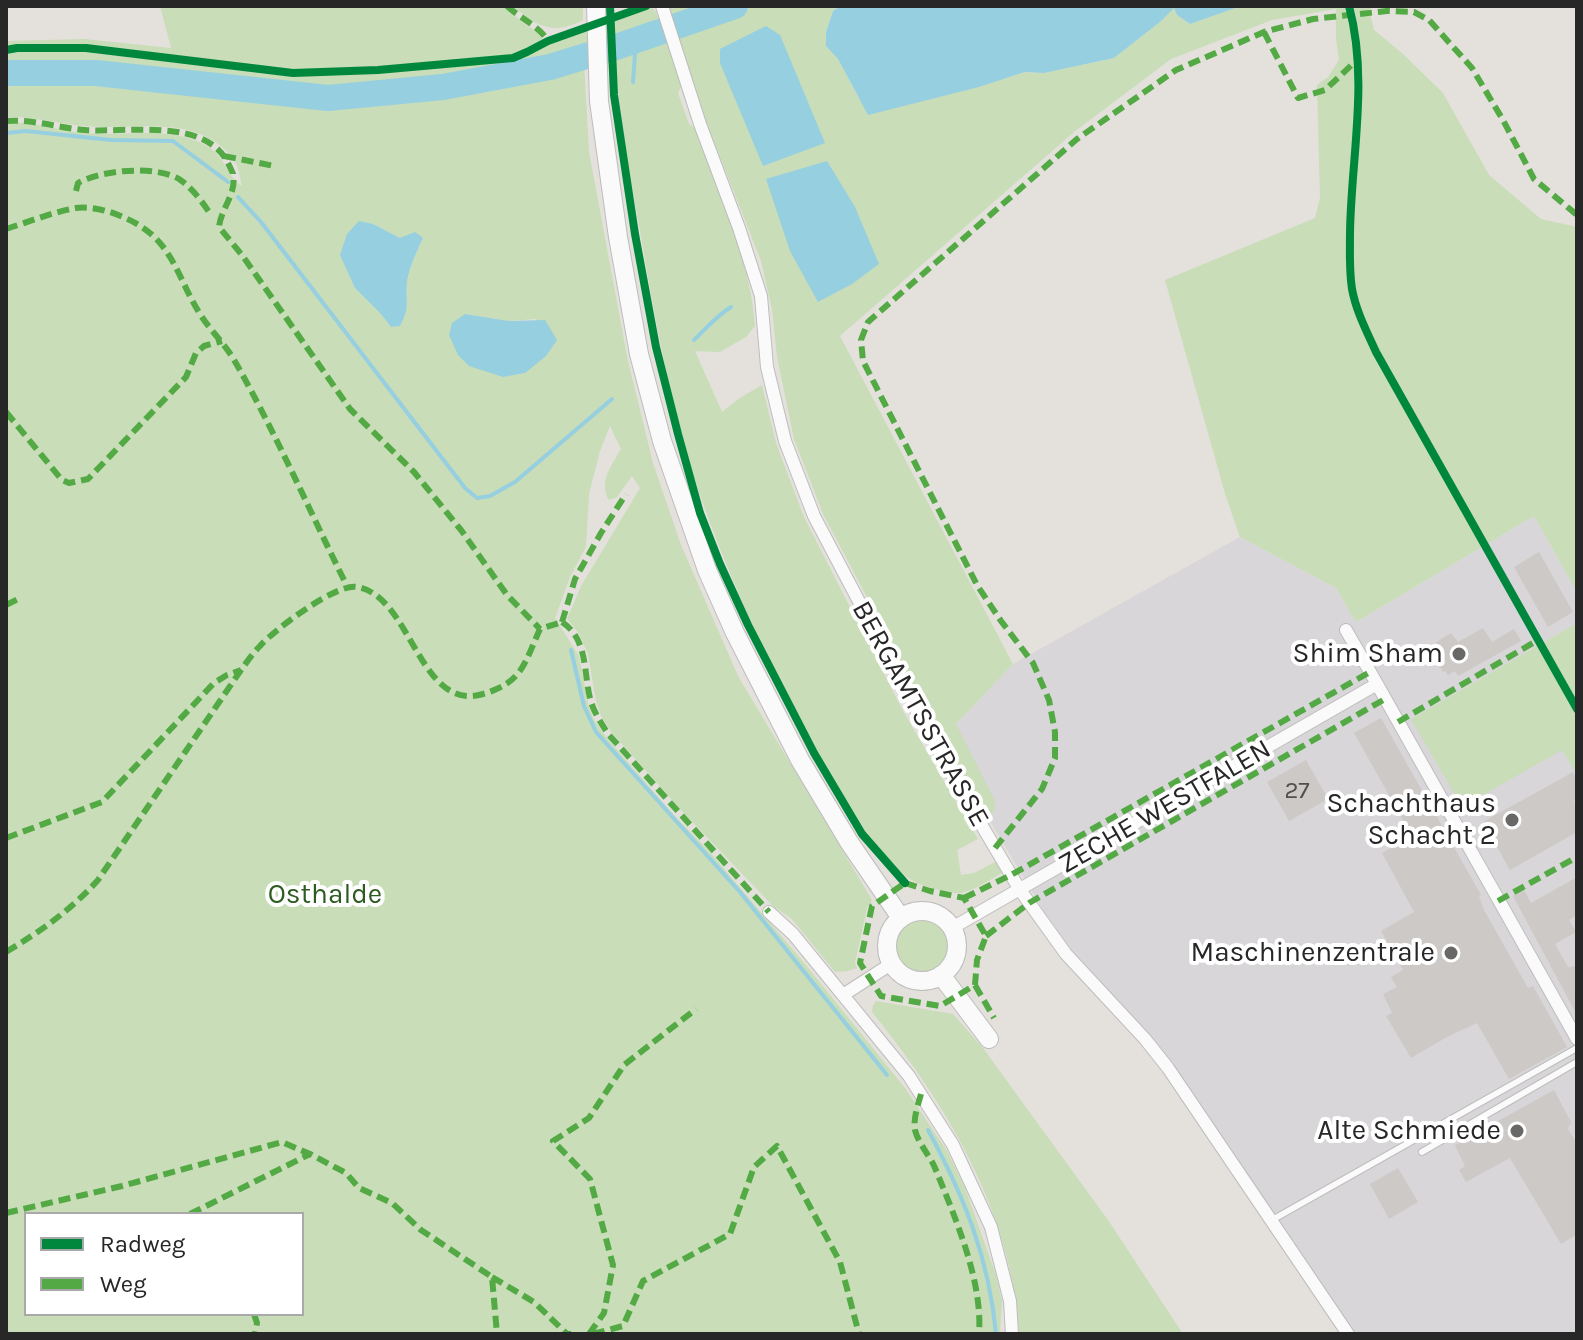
<!DOCTYPE html>
<html>
<head>
<meta charset="utf-8">
<style>
  body { margin:0 }
  #map { position:relative; width:1583px; height:1340px; overflow:hidden; background:#e4e1dc; font-family:Karla,sans-serif }
  canvas { display:block }
  .frame { position:absolute; inset:0; border:8px solid #272727; pointer-events:none }
  .legend { position:absolute; left:24px; top:1212px; width:280px; height:104px; box-sizing:border-box; background:#fff; border:2px solid #a9a9a9; margin:0; padding:10px 14px; list-style:none; font-size:24px; color:#272727 }
  .legend li { display:flex; align-items:center; gap:16px; height:40px }
  .legend b { width:40px; border:2px solid #a9a9a9 }
</style>
</head>
<body>
<div id="map">
<canvas width="1583" height="1340"></canvas>
<div class="frame"></div>
<ul class="legend">
<li><b style="height:10px;background:#00873e"></b>Radweg</li>
<li><b style="height:10px;background:#53aa44"></b>Weg</li>
</ul>
</div>
<script>
const ctx = document.querySelector('canvas').getContext('2d');
ctx.lineJoin = 'round';
function fill(path, color) {
  ctx.fillStyle = color;
  ctx.fill(path, 'evenodd');
}
function stroke(path, color, width, dash) {
  ctx.strokeStyle = color;
  ctx.lineWidth = width;
  ctx.lineCap = dash ? 'butt' : 'round';
  ctx.setLineDash(dash || []);
  ctx.stroke(path);
}
function write(font, color, halo, rows, align = 'center') {
  ctx.font = font + ' Karla,sans-serif';
  ctx.lineWidth = 8;
  ctx.setLineDash([]);
  ctx.textBaseline = 'middle';
  ctx.strokeStyle = halo;
  ctx.fillStyle = color;
  for (const [text, x, y, turn = 0] of rows) {
    ctx.save();
    ctx.translate(x, y);
    ctx.rotate((+turn || 0) * Math.PI / 180);
    ctx.textAlign = isNaN(turn) ? turn : align;
    if (halo) ctx.strokeText(text, 0, 0);
    ctx.fillText(text, 0, 0);
    ctx.restore();
  }
}
fill(new Path2D(`
  M1534,516L1577,592V623L1411,719L1563,750L1577,775V1334H1356L1173,1065L1149,1034L1071,949L1043,910L987,816L994,813L956,724L1013,664L1240,537L1336,588L1356,622Z`), '#d8d6d8');
fill(new Path2D(`
  M160,6H503C517,19 535,28 547,44L652,8L656,12L682,85L678,93L689,124L697,130C719,193 750,258 755,326L746,337L720,352L695,351L722,412L738,399L762,385L776,443L804,517L903,711L978,839L957,850L961,875L974,873L997,861L1004,872C990,879 971,894 955,893C941,891 920,886 908,878C873,853 851,809 829,772C780,690 738,599 705,509C673,421 657,329 641,237C630,175 618,114 615,51L643,42V37L551,67L550,76L584,63L589,152L628,361L653,463L681,545L738,676L872,900L867,908L855,963L857,968L848,971L835,972L792,919L773,906L681,810L612,733L601,716L596,701L588,654L578,632L567,619L581,586L640,488L632,476L617,497L609,500C598,482 612,465 621,449L610,426L600,451L589,494L586,547L570,577L555,618L579,656L588,703L593,718L606,737L675,816L709,851L805,964L905,1088L947,1151L965,1188L996,1275L1002,1301L1000,1334H6V123C33,121 58,131 85,133C125,137 170,125 207,146C224,155 227,176 242,186C240,178 239,169 235,162C233,157 228,152 223,148C185,115 132,131 86,126C59,124 33,116 6,117V41L84,39L171,48ZM373,224L400,238H423C417,251 409,267 407,282C405,303 411,306 400,326L391,327L381,314ZM465,314L509,321L536,319L546,356ZM26,1214H302V1314H26Z
  M513,6H583V20C553,36 536,26 513,6Z
  M668,6H840L833,11L826,32V46L838,59L859,99L944,95L979,87L1025,72L1044,73L1114,58L1160,22L1174,7L1177,15L1190,24L1241,6H1380L1369,9L1374,30L1403,54L1443,93L1489,175L1541,219L1577,227V592L1534,516L1356,622L1336,588L1240,537L1226,497L1165,280L1315,218L1320,198L1317,85L1328,77L1339,60L1336,39V9L1272,20L1171,59L1074,132L840,336L1013,664L956,724L995,801L994,813L987,816L967,783L923,703L823,514L794,439L777,357L772,309L761,261L706,121Z
  M1577,623V775L1562,750L1462,807L1411,719Z
  M894 947a28 28 0 1 1 56 0a28 28 0 1 1-56 0Z
  M876,1001L953,1014L983,1048L1108,1220L1183,1334H1019C1012,1212 947,1105 872,1012L873,1005Z`), '#c8ddb8');
fill(new Path2D(`
  M840,6H1241L1190,24L1177,15L1174,8L1160,22L1114,58L1044,73L1025,72L979,87L868,115L838,59L826,46V32L833,11Z
  M766,26L780,35L825,143L763,166L720,63V49Z
  M827,161L855,207L879,264L852,284L818,302L790,251L766,179Z
  M359,221L373,224L400,238L415,232L423,238C417,251 409,267 407,282C405,303 411,306 400,326L391,327L381,314L355,288L340,255L347,234Z
  M465,314L509,321L545,320L557,340L546,356L525,373L503,377L469,366L458,355L449,335L452,323Z`), '#96cfe0');
stroke(new Path2D(`
  M633,82L636,40
  M6,133L26,131L111,140L173,141L228,182
  M238,197L261,222L465,488L477,498L490,496L515,482L612,399
  M694,340C706,329 716,316 731,307
  M571,650L584,706L596,732L740,892L887,1075
  M928,1130C964,1196 989,1258 996,1334`), '#96cfe0', 4);
stroke(new Path2D(`
  M6,73H96L328,98L443,87L550,67L619,46L735,6`), '#96cfe0', 26);
fill(new Path2D(`
  M1539,552L1573,612L1548,627L1514,567Z
  M1483,628L1492,642L1514,629L1521,641L1458,676L1455,671L1448,675L1445,671L1443,672L1434,653L1440,649L1436,642L1451,633L1458,642Z
  M1381,718L1481,895L1479,896L1484,910L1528,988L1533,986L1567,1047L1509,1079L1477,1023L1447,1037L1411,1058L1386,1016L1392,1013L1383,994L1397,987L1391,977L1403,970L1381,931L1414,912L1382,853L1412,836L1354,733Z
  M1306,760L1328,799L1289,821L1267,782Z
  M1573,772L1577,780L1574,804L1577,809V832L1510,870L1483,822Z
  M1577,877V915L1569,920L1576,932L1555,944L1568,967L1577,966V1015L1513,896L1524,890L1531,903Z
  M1554,1090L1571,1122L1568,1129L1577,1144V1234L1561,1244L1510,1158L1466,1182L1459,1170L1465,1166L1455,1145Z
  M1398,1168L1418,1202L1389,1219L1370,1184Z`), '#ccc9c6');
const lane = new Path2D(`
  M1422,1152L1577,1062
  M1272,1220L1577,1048`);
const street = new Path2D(`
  M662,6L700,124L739,228L761,296L767,367L785,441L814,516L914,706L959,787L1020,890L1066,954L1145,1039L1168,1068L1348,1334
  M1346,630L1377,684
  M769,912L793,934L909,1076L953,1145L991,1227L1010,1301L1012,1334
  M952,928L1377,684L1577,1039
  M843,995L891,964`);
const secondary = new Path2D(`
  M596,6L599,101L618,237L639,354L662,441L707,570L735,633L800,760L849,842L901,918
  M887 946a35 35 0 1 1 70 0a35 35 0 1 1-70 0Z
  M941,975L989,1039`);
stroke(lane, '#bebdbd', 8);
stroke(street, '#bebdbd', 14);
stroke(secondary, '#bebdbd', 20);
stroke(lane, '#fbfafa', 6);
stroke(street, '#fbfafa', 12);
stroke(secondary, '#fbfafa', 18);
stroke(new Path2D(`
  M507,6C520,18 539,26 548,41
  M1264,32L1298,98L1325,90L1357,60
  M6,121C33,119 59,128 85,130C127,133 205,117 228,163C229,165 233,173 233,174C237,194 221,208 219,227L242,255L350,409L414,472L461,530L507,595L540,629
  M224,156L274,166
  M76,191L78,183C101,170 155,165 179,179C191,187 201,200 209,212
  M6,229C28,222 53,212 76,208C90,206 110,211 123,217C173,238 175,274 200,314C210,330 223,342 233,358C275,431 309,510 347,586
  M6,412L62,480L69,483L88,479L186,377L196,353L204,346L222,341
  M6,605L20,598
  M562,622C589,640 583,674 591,702C595,714 602,725 609,735L769,912
  M562,622L575,579L601,533L626,494
  M1398,722L1538,640
  M6,838L102,802L214,683L227,675L241,670
  M995,848L1042,789L1055,758V732L1049,700L1033,663L1001,621L977,585L863,361L861,340L868,322L1077,139L1176,70L1264,32L1313,19L1387,11L1414,12L1429,20L1472,68L1503,120L1534,179L1577,215
  M905,883L930,891L964,898L986,936L977,960L975,985L940,1006L881,996L860,963L872,906Z
  M964,898L1011,875L1370,672
  M1498,901L1577,857
  M986,936L1029,903L1385,699
  M6,952C41,931 71,910 98,880L241,670C247,662 253,653 260,646C274,630 336,583 357,587C412,596 419,713 483,694C523,682 524,664 540,629L562,622
  M975,985L994,1018
  M921,1094C918,1105 913,1118 915,1130C918,1143 930,1156 935,1168C955,1217 983,1281 979,1334
  M6,1213L122,1186L282,1142L310,1154L346,1173L359,1188L392,1203L421,1230L492,1277L497,1334
  M190,1214L310,1154
  M492,1277L534,1302L567,1334H571
  M254,1314L257,1323L255,1334
  M589,1334L604,1313L613,1265L590,1179L553,1141L589,1118L624,1065L696,1009
  M593,1334L623,1326L643,1281L730,1234L754,1167L777,1146L840,1262L859,1334`), '#53aa44', 6, [12, 6]);
stroke(new Path2D(`
  M610,6L614,95L635,234L656,347L678,434L700,513L720,564L748,625L814,753L862,834L905,883
  M1349,6C1369,80 1351,158 1350,233C1350,252 1349,270 1352,289C1356,311 1367,332 1376,352L1577,709
  M6,50L17,48H86L293,73L378,70L513,58L527,52L548,41L646,6`), '#00873e', 8);
for (const [x, y, r, color] of [
  [1459,654,8,"#696866"],
  [1512,820,8,"#696866"],
  [1451,953,8,"#696866"],
  [1517,1131,8,"#696866"]
]) {
  const dot = new Path2D();
  dot.arc(x, y, r, 0, 2 * Math.PI);
  ctx.fillStyle = color;
  ctx.fill(dot);
  stroke(dot, '#fff', 3);
}
write('24px', '#515050', null, [
  ["27",1297,791]
]);
write('28px', '#272727', '#fff', [
  ["Shim Sham",1443,654],
  ["Schachthaus",1496,804],
  ["Schacht 2",1496,836],
  ["Maschinenzentrale",1435,953],
  ["Alte Schmiede",1501,1131]
], 'right');
write('28px', '#272727', '#fff', [
  ["BERGAMTSSTRASSE",920,714,61],
  ["ZECHE WESTFALEN",1165,807,-30]
]);
write('28px', '#2d5b20', '#fff', [
  ["Osthalde",325,895]
]);
</script>
</body>
</html>
